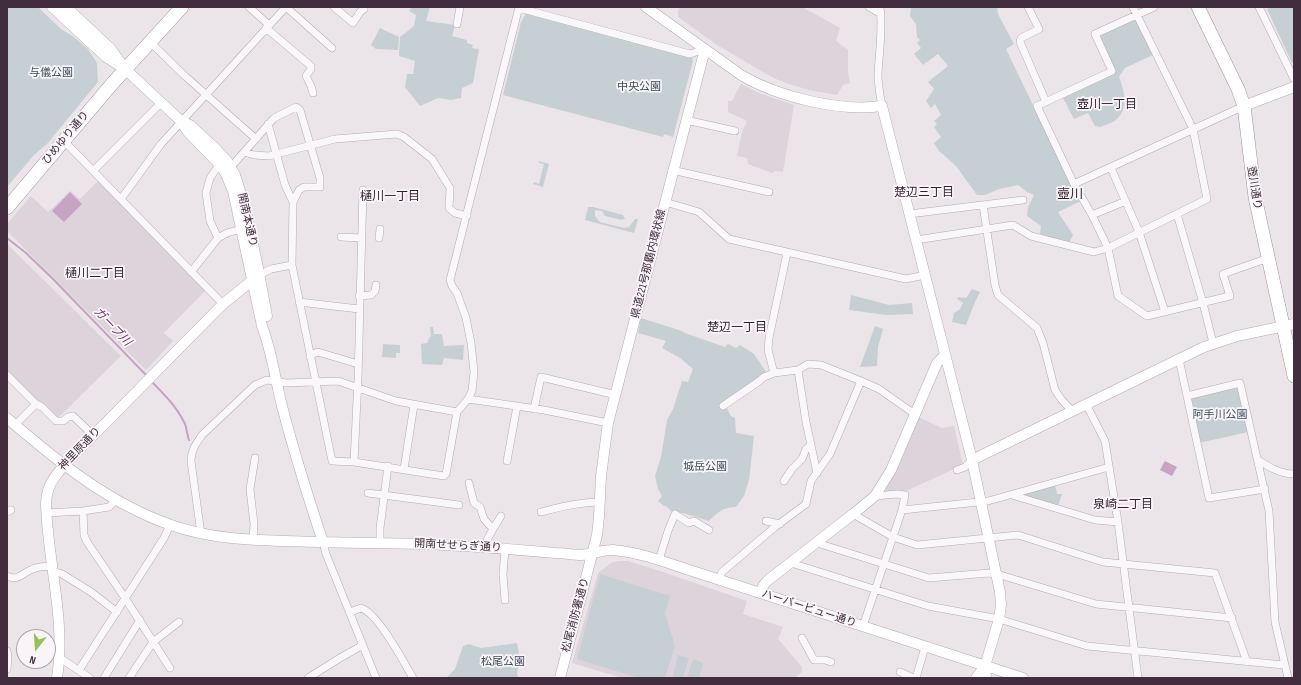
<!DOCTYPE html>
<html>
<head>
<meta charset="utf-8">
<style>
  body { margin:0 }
  #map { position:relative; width:1301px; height:685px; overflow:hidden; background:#ebe5ea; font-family:"Sofia Sans Condensed",sans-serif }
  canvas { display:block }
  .frame { position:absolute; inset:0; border:8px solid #422d3e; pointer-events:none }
  .north { position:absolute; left:16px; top:629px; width:40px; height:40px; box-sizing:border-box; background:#f8f4f8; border:1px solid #afa4ae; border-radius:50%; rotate:197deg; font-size:11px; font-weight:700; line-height:16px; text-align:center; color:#422d3e }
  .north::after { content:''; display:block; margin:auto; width:14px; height:18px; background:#96c357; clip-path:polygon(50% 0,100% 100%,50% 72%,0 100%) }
</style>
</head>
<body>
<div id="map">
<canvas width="1301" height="685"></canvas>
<div class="frame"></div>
<div class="north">N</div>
</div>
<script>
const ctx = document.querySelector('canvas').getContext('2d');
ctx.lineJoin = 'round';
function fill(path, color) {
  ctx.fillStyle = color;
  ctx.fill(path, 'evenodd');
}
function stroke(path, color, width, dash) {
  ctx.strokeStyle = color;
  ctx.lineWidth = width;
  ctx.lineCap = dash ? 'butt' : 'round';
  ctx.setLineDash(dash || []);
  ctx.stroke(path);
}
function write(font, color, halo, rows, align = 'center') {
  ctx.font = font + ' "Sofia Sans Condensed","Noto Sans JP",sans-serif';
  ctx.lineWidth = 3.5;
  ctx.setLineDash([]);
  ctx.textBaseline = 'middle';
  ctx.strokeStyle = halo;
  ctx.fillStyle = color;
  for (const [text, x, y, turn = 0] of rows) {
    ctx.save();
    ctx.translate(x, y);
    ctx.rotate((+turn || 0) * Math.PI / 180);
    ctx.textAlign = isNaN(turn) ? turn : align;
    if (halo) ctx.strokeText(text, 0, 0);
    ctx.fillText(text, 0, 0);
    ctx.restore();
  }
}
fill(new Path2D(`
  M680,7H804V8L840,28L836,41L848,50V72L850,83L843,85L837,95L809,90L792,85L778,80L763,72L717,45L678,17V11Z
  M741,84L759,93L794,105L783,172L775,171L772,173L748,164L747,158L737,156L742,132L747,121L728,112V101H732Z
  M98,181L206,290L164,333L173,341L146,370L7,231V224L31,196L48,212L70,191L80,199Z
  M7,244L121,356L59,417H55L7,372Z
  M918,417L942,428L954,426L963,465L906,491H885Z
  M619,561H628L657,570L747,601L743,614L783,627L778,639L802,667V672L795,678H622L572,663L598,573L611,563Z`), '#ddd3da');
fill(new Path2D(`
  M7,7H38L61,29L74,37L88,49L97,63L98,82L47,144L34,155L7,187Z
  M412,7H430L426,21L455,25L452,36L467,40V43L473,45L472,48L479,49L473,83L462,88L461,98L451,100L438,98L420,106L405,87L407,74H413L415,61L399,56L400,37L414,26L416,15L409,11Z
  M911,7H997L998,14L1014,44L1006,49L1071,184V187L1081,201L1058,212L1073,235L1069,243L1040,234L1041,226L1027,216L1028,207L1034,195L1027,192L1018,185L999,189L985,195H977L956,166L939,151L934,143L941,137L934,127L937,124L934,121L941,115L935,104L931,108L926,101L934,89L928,82L948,66L938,54L923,65L914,54L921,48L917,43L920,40L917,37L916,24L910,16Z
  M1271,7H1294V62L1292,63L1267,9Z
  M526,13L691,56L693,61L673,137L664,134L663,137L503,95L521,22Z
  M1133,20L1137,21L1153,55L1125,68L1119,77C1124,89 1129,108 1117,119C1113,123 1105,125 1100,127L1095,126L1088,113L1074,119L1063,98L1115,72L1100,40V36Z
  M380,28L399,37L398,50L376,49L371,45Z
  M539,161L549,164L543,187L533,184L534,182L539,184L544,164L539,163Z
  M588,207H593L623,215L625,219L621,220L605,216L602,211L595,210V216L600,222L624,228L629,227L635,219H638L634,233L585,220Z
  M972,289L980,292L975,302L966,325L952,322L954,313L960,309L963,303L957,299L958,297L966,298Z
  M851,295L889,305L912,303L913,314L886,315L849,310Z
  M641,318L682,331L685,333L725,347L728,344L736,348L740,345L754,354L766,372L755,383L724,403L731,416L735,418L736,433L754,436L749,480L744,496L736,507C723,507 718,512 709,521L683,513L674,514L666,506H664L658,501L662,496L658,489L655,476L661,457L667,420L673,409L682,381L688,382L693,369L680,358L662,348L666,341L638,333Z
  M875,326L883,329L878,347L877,366L860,367Z
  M430,327H433L434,334H442L444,346L464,345L463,360L444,358L442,365L422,364L421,344L427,343L431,335Z
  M383,344L400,345V353H396V358L382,357Z
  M1238,388L1248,432L1199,443L1191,399L1213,393Z
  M1055,485L1057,494H1062L1058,506L1022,495Z
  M600,574L670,596L665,613L675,646L665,678H639L577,659Z
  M517,643L520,659L517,673L518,677L523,678H446L455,669L463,646L469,644L481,648Z
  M678,655L689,658L683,678H672Z
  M693,659L703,663L699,678H687Z`), '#c6d0d4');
fill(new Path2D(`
  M70,192L82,204L64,222L52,211Z
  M1165,461L1177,467L1172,476L1160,470Z`), '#c7a3c4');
stroke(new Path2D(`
  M7,238L26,253L53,279L147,376
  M151,381C164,394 177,407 185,424C187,429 187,435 189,440`), '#c7a3c4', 2);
const street = new Path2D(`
  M249,7L269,25
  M286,7L332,48
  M334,7L353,23L360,12L364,9
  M869,7L881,14
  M880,7C883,29 879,52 878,75C878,85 880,95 882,106
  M1028,7L1039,29L1021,38L1020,42L1046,102
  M1154,7L1095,34L1112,71L1037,106L1074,184L1092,215L1108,248L1118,296L1147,316L1230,296L1223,274L1260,261L1268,259
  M1259,7L1294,79
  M519,8L690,54L705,49
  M457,24L460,7
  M266,28L311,66V69L306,76L311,86L313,93
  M150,42L185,76L256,139
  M686,120L735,131
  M268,124L285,185L293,202
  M64,141L223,304
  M244,152L254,155L269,156L335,139L397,134L404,137L432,159L450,188L449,208L455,213L467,216
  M231,167L274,118L296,107L300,110L320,178V187H304L299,190L293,202L292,265L332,461L354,462L444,476L446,474L457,412L468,399L544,410L608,423
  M1111,168L1139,232L1165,312
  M94,170L162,102
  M672,170L769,192
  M1074,184L1244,106
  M121,199L161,144L286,7
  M665,202L699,212L729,239L906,279L925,275
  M983,205L995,285L998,295L1037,328L1043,343L1055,390L1061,399L1072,411
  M909,214L1023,200
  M1177,214L1203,303L1213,343
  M1092,215L1126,201
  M341,237L361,238
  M218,238L210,221L206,193L210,178L221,162
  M379,238L380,229
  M916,240L1013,225L1031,236L1094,252L1108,248L1207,199L1193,129L1133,7
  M191,272L218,238L227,233L245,228
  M259,275L271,269L292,265
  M359,296L371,295L375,291L376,285
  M299,302L359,309
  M310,357L313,354L318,352L358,364
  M1179,359L1209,498L1265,489
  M798,370L806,422L817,473
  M774,373L768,350L769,338L787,253
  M7,375L36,404L42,407L56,421H63L68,417L73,416L93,435
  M1187,396L1240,383L1269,511L1275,622L1288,678
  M468,399L472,391L474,372L471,343L466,318L457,293L452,286L450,280L519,7
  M1086,404L1105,441L1118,522L1138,678
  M723,406L758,382L764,377L774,373L798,370L808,364L821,365L861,381L879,389L916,415
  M534,409L541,377L616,395
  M15,425L36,404
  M1258,460C1269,467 1280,474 1294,474
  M507,461L517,406
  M354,462L358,379L363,190
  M404,469L414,405
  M957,470L965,467L972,460
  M784,481L792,469L802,459L806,449L811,445
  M469,483L474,503L480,507L484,519L493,529L487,540V547
  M368,493L459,505
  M1012,495L1095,520L1118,522
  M902,510L988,501L1109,467
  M83,511L84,535L87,542L125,598L170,668
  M7,512L11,510
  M541,512C561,507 579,502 600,502
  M46,513L83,511L109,507L116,500
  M853,514L893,537L917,545L1018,535L1103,562L1215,573L1247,662
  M766,521L780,524
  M493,529L501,516
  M201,534L191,461C191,450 196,444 202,435L255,385L267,380L286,383L338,381L396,401L457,412
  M253,540L254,524L250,489L255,458
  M323,542L326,554L376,678
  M380,543V528L388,466
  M817,543L929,578L989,573L997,574L1096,604L1232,618
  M659,560L668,531L675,514L689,523L694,521L709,530
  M791,563L928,606L999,619L1087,646L1284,665
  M53,571L62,574L91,592L117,612
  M7,576C18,582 23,572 33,569C39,566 46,567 52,566
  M719,579L722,572L775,527L806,504L811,481L830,454L861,381
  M505,600L503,574L505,549
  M350,612L361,608C378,613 404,663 413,678
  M863,626L902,510L905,495L897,494L875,496
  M802,638L814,660H825L831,662
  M7,651L8,657L7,669
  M60,658L90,678
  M79,670L164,538L170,525
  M900,672L913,678
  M104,678L140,620
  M129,678L153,642L179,622
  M308,678L340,658L363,645
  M916,678L925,647`);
const secondary = new Path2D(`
  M52,7L106,57L125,69L181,121L188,132L219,164L225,172L233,191L262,326C272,352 275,379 282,406C294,452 308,497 323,542
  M66,7L110,48L123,66
  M646,7L741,75C778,97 840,112 882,106L972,460L1000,592L1001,605L999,619L985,666L976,678
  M1244,106L1294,87
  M181,121L190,125L216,149L227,161L235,175L245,207L257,263L267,316
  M7,418C57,461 108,503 171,525C218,542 270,540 320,542C356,543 392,543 427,544C470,546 513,549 556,553C564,553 573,555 581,555C592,554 602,550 613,550C637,552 660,560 683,568L1023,678
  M972,460L1204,347L1237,336L1294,324
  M761,593L763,586L767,581L853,514L875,496L891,470L937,363L945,355
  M985,666L986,678
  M57,678C66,621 48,563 46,505C46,485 55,476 68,461L223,304L259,275
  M560,678L597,535L599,517L601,476L608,423L705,49`);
const highway = new Path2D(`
  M1198,7L1238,89L1244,106L1255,197L1294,376
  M7,208L111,85L182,7`);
stroke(street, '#b5aab3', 8);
stroke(secondary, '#b5aab3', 11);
stroke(highway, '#a08d9d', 14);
stroke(street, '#f9f7f9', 7);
stroke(secondary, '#fff', 10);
stroke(highway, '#fff', 13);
write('11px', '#3c505c', '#f8f4f8', [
  ["与儀公園",51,73],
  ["中央公園",639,87],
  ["阿手川公園",1220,415],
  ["城岳公園",705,467],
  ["松尾公園",503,662]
]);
write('11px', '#422d3e', '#f8f4f8', [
  ["ひめゆり通り",66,138,-50],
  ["壺川通り",1254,188,81],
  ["開南本通り",247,220,77],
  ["県道221号那覇内環状線",649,264,-76],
  ["神里原通り",80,449,-46],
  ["開南せせらぎ通り",458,546,3],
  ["ハーバービュー通り",809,609,18],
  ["松尾消防署通り",576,615,-75]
]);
write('12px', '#331f2f', '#f8f4f8', [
  ["壺川一丁目",1107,105],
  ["楚辺三丁目",924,193],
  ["樋川一丁目",390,197],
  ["樋川二丁目",95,274],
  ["楚辺一丁目",737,328],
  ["泉崎二丁目",1123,505]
]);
write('italic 12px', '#723b6c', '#f8f4f8', [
  ["ガーブ川",112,327,46]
]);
write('13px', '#331f2f', '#f8f4f8', [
  ["壺川",1070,195]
]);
</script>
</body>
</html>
